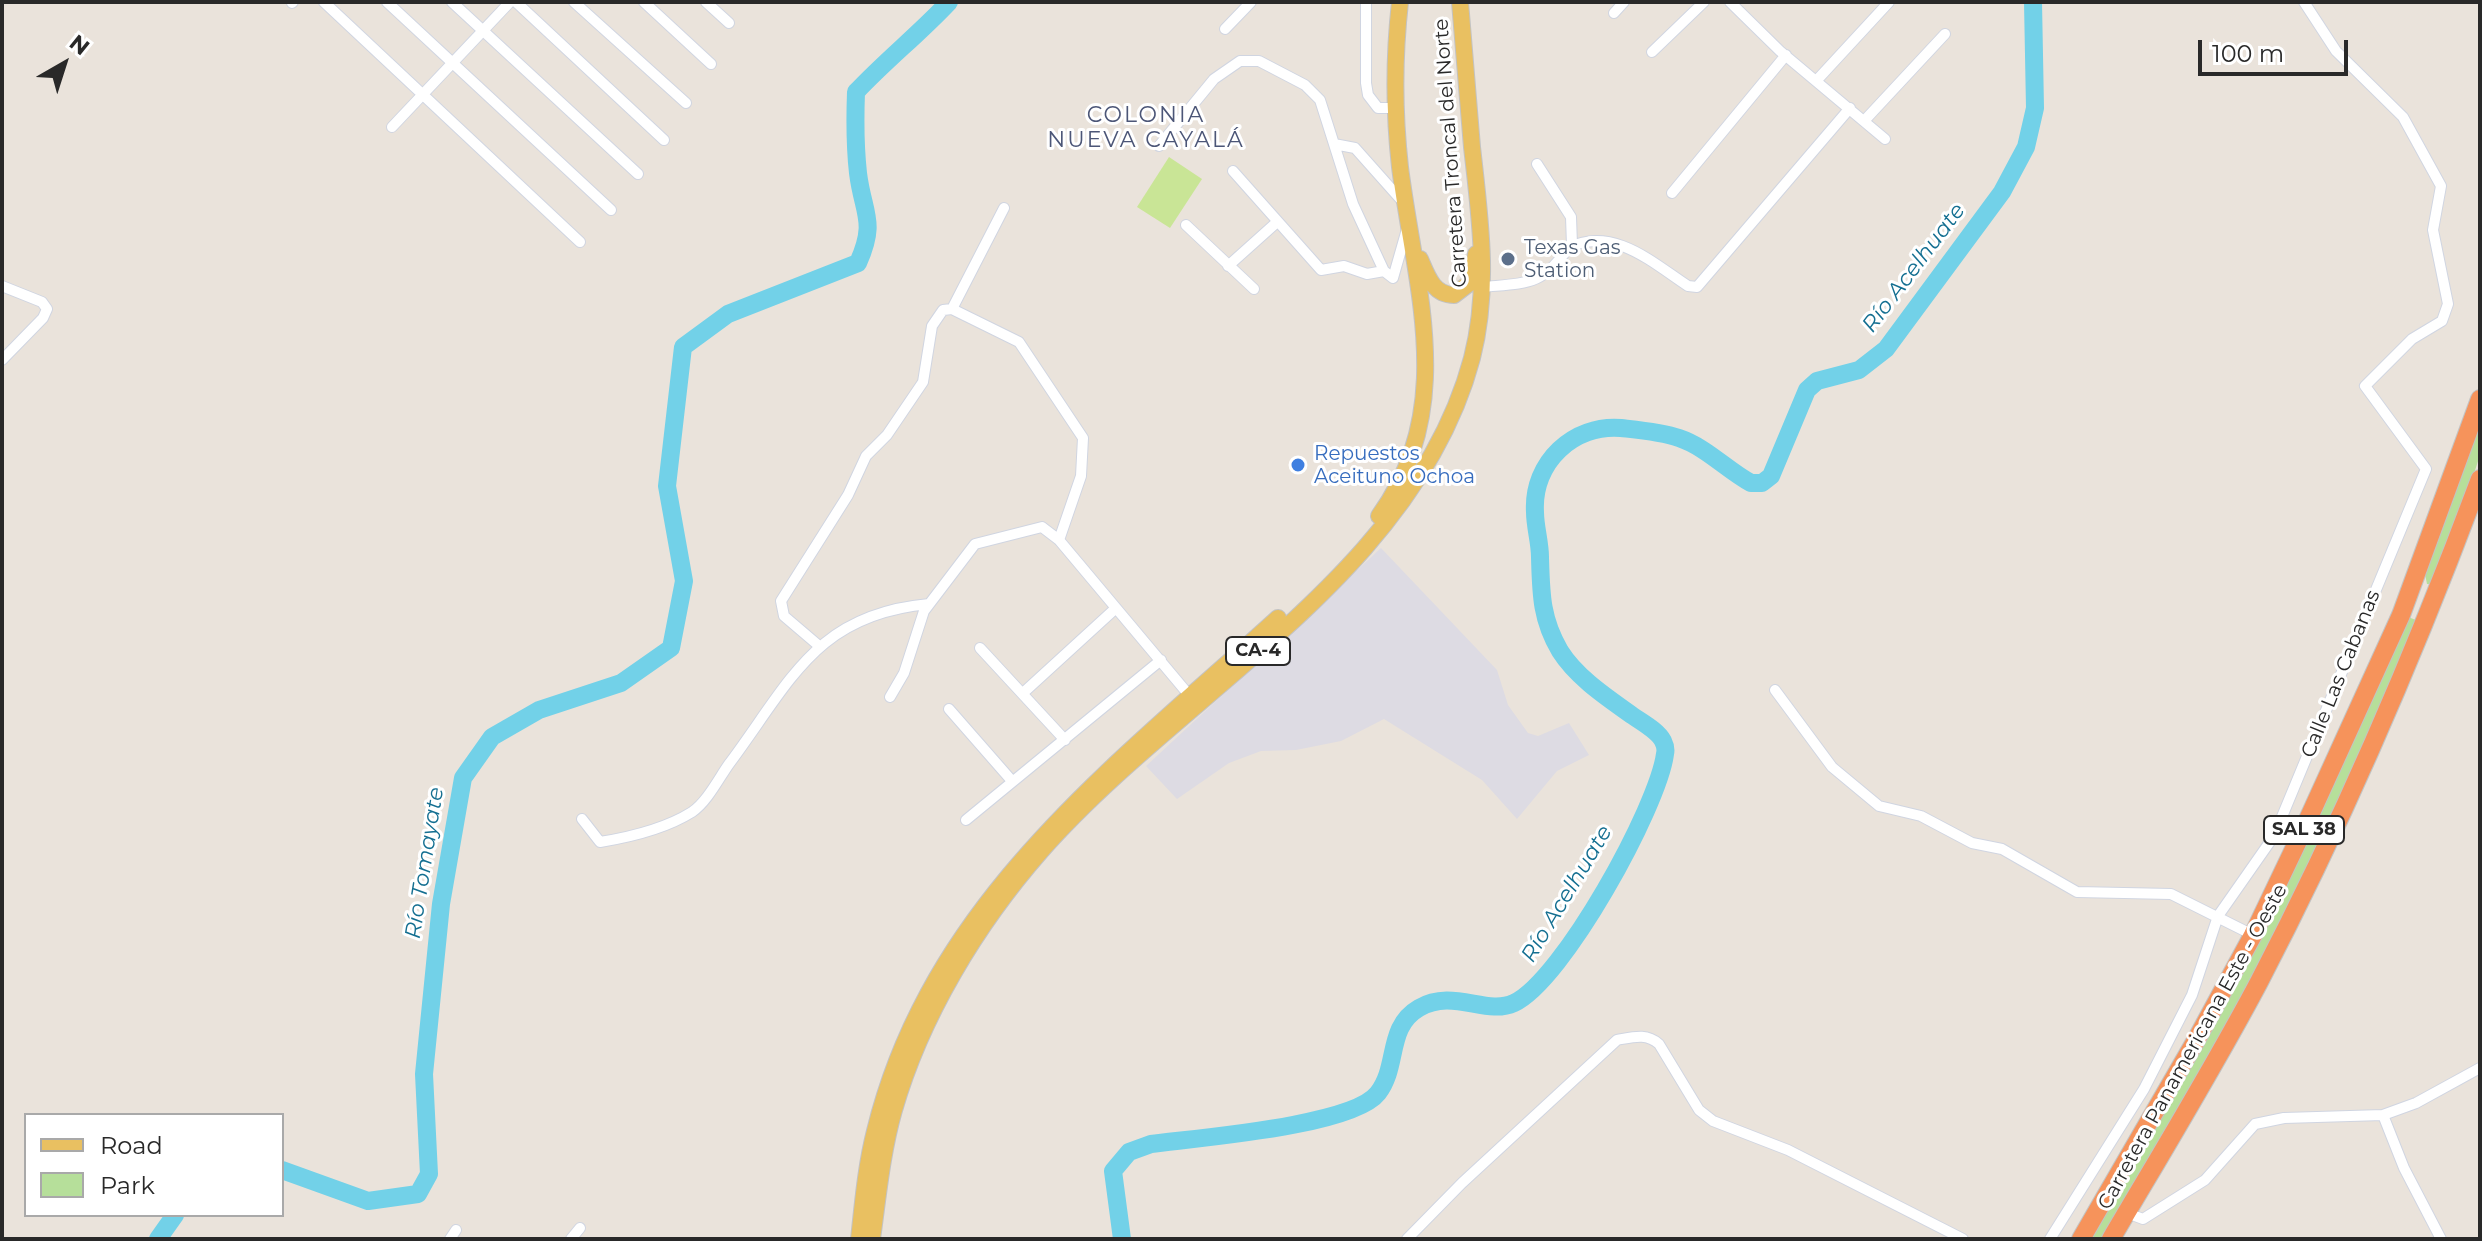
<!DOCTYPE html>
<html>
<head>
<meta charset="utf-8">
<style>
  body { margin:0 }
  #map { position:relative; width:2482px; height:1241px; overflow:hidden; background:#eae3db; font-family:Montserrat,sans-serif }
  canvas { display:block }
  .frame { position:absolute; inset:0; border:4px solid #292929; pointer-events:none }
  .legend { position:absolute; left:24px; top:1113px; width:260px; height:104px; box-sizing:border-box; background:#fff; border:2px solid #a9a9a9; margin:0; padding:10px 14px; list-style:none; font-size:24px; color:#292929 }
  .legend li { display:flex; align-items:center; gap:16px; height:40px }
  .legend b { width:40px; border:2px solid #a9a9a9 }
  .north { position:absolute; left:24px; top:24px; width:80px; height:80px; -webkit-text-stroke:6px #fff; paint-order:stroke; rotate:39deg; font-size:22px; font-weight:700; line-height:32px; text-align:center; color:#292929 }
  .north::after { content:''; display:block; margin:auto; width:28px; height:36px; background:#292929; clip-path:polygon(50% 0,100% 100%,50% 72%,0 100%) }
  .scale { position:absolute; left:2198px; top:40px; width:150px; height:36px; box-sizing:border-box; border:4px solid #292929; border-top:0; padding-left:10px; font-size:24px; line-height:28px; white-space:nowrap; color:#292929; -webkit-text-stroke:6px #fff; paint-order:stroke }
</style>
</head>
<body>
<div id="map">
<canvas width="2482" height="1241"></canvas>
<div class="frame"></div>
<ul class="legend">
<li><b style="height:10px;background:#e9c061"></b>Road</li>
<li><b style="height:22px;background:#b6df9a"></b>Park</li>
</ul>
<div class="north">N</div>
<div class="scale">100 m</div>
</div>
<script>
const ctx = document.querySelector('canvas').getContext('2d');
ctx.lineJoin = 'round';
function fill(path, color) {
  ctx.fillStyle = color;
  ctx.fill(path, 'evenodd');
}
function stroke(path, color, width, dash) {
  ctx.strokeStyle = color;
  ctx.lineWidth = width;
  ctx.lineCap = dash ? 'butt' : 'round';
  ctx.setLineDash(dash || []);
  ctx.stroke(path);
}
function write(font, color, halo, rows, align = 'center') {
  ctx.font = font + ' Montserrat,sans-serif';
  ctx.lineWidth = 6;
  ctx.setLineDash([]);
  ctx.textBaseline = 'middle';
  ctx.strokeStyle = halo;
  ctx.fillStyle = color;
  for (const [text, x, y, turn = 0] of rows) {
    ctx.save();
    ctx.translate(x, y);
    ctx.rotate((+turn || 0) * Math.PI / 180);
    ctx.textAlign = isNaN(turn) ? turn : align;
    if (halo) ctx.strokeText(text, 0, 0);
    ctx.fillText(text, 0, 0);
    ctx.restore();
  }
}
fill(new Path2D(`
  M1381,548L1497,670L1508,705L1528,733L1538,736L1569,723L1589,755L1557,771L1517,819L1482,780L1384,719L1341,741L1296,750L1261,751L1229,763L1177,799L1146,766Z`), '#dddbe3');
fill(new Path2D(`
  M2480,417V455L2465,501L2431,584H2427L2425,574Z
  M2408,617L2416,620L2349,782L2243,997L2103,1239H2087Z`), '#b6df9a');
fill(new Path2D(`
  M1169,157L1202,179L1170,228L1137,207Z`), '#c9e596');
stroke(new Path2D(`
  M282,1170L368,1201L418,1194L429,1174L424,1074L441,904L463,778L492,737L539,710L621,683L671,648L684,581L667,486L683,347L728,314L858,263C877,221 863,214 858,173C855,146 855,119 856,92C886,60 919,34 949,2
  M158,1239L175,1215
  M1122,1239L1113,1171L1129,1152L1151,1144C1196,1138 1353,1126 1378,1093C1399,1066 1386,1027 1419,1008C1453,988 1486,1016 1514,1003C1563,980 1658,807 1665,754C1666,750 1665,745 1663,741C1658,731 1643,723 1633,716C1608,698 1577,678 1560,651C1541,619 1541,593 1540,557C1540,542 1535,527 1535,512C1532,462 1574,424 1621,428C1639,430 1662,432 1679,438C1706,447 1727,470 1751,483H1762L1771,476L1807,390L1817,381L1859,370L1886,349L2002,192L2026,147L2035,108L2033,2`), '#72d1e8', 18);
const street = new Path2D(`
  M324,2L580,242
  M387,2L611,210
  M452,2L638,174
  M516,2L664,140
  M574,2L686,103
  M644,2L711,64
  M706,2L729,23
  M1366,2V83L1368,95L1378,108H1396
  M1730,2L1780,51L1885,139
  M292,3L293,2
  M1614,13L1624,2
  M1225,29L1251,2
  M1652,52L1704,2
  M1817,80L1889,2
  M1864,121L1945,34
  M392,127L510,2
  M1334,144L1355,148L1403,202
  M1159,146L1214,79L1240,61H1259L1305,85L1320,100L1353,204L1384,271L1393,278L1407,229
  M1537,164L1571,217L1572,245
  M1233,171L1321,270L1344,266L1367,274L1384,271
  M1672,193L1786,55
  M1186,225L1254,289
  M1228,266L1276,223
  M2,286L42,302L47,309L43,318L2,360
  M1483,287C1525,283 1543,286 1568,248C1613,225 1654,264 1688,286L1697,287L1850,108
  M952,309L1004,208
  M818,645L784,616L781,601L848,495L866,456L887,435L923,382L932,326L943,310L952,309L1019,342L1083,438L1081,476L1059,540
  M980,648L1065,740
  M1775,690L1832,767L1879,806L1921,816L1972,843L2002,849L2077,892L2171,894L2253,935
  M1023,693L1116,608
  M890,697L904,673L924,611L975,544L1042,527L1059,540L1189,695
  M949,709L1012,781
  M582,819L600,842C631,837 665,829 692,812C707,802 719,778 729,764C791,681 816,614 929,604
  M966,820L1161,660
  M2383,1115L2404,1168L2441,1239
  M2127,1213L2143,1219L2205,1180L2255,1124L2284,1118L2383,1115L2416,1103L2480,1068
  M450,1239L456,1230
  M571,1239L580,1228
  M1407,1239L1462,1183L1617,1040C1634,1037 1646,1033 1659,1044L1699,1110L1713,1121L1788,1150L1963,1239
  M2050,1239L2144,1089L2192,995L2218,916L2274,836L2426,469L2365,386L2412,339L2442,321L2448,304L2433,230L2441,186L2403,117L2336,51L2304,2`);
const primary = new Path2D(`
  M1420,259C1427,275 1433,295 1454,295L1471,282L1476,254
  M1379,516C1458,407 1415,287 1400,167C1394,113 1394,56 1400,2
  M859,1239C863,1203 866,1166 875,1131C931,902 1114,767 1278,618
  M872,1239C878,1196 882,1152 894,1110C921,1016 977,924 1041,851C1181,692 1415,574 1472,358C1490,288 1480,218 1472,147C1468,99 1464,50 1460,2`);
const highway = new Path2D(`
  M2081,1239L2195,1042L2253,935L2305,826L2401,615L2480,399
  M2111,1239C2161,1154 2213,1069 2259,982C2344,819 2416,651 2480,479`);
stroke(street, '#d0d5e1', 12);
stroke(primary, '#c3c3c3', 18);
stroke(highway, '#c3c3c3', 20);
stroke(street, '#fff', 10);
stroke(primary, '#e9c061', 16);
stroke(highway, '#f6935b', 18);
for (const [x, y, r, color] of [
  [1508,259,8,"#5c6f8a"],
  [1298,465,8,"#3f7fe0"]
]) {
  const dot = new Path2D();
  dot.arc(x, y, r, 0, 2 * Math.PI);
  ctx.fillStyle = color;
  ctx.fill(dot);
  stroke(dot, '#fff', 3);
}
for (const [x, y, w] of [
  [1258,651,64],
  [2304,830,80]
]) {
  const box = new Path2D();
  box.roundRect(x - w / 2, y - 14, w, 28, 6);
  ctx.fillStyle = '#fff';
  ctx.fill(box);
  stroke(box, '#292929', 2);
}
write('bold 18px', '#292929', null, [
  ["CA-4",1258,651],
  ["SAL 38",2304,830]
]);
write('20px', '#292929', '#fff', [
  ["Carretera Troncal del Norte",1451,153,-94],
  ["Calle Las Cabanas",2341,674,-68],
  ["Carretera Panamericana Este - Oeste",2193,1047,-61]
]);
write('20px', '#4e5e75', '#fff', [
  ["Texas Gas",1524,248],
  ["Station",1524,271]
], 'left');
write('20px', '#366cbe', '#fff', [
  ["Repuestos",1314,454],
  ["Aceituno Ochoa",1314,477]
], 'left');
ctx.letterSpacing = '2px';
write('22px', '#4c5677', '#fff', [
  ["COLONIA",1146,116],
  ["NUEVA CAYALÁ",1146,141]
]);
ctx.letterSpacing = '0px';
write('italic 22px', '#146f91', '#fff', [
  ["Río Acelhuate",1914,268,-53],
  ["Río Tomayate",425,863,-81],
  ["Río Acelhuate",1567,894,-59]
]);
</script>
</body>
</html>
